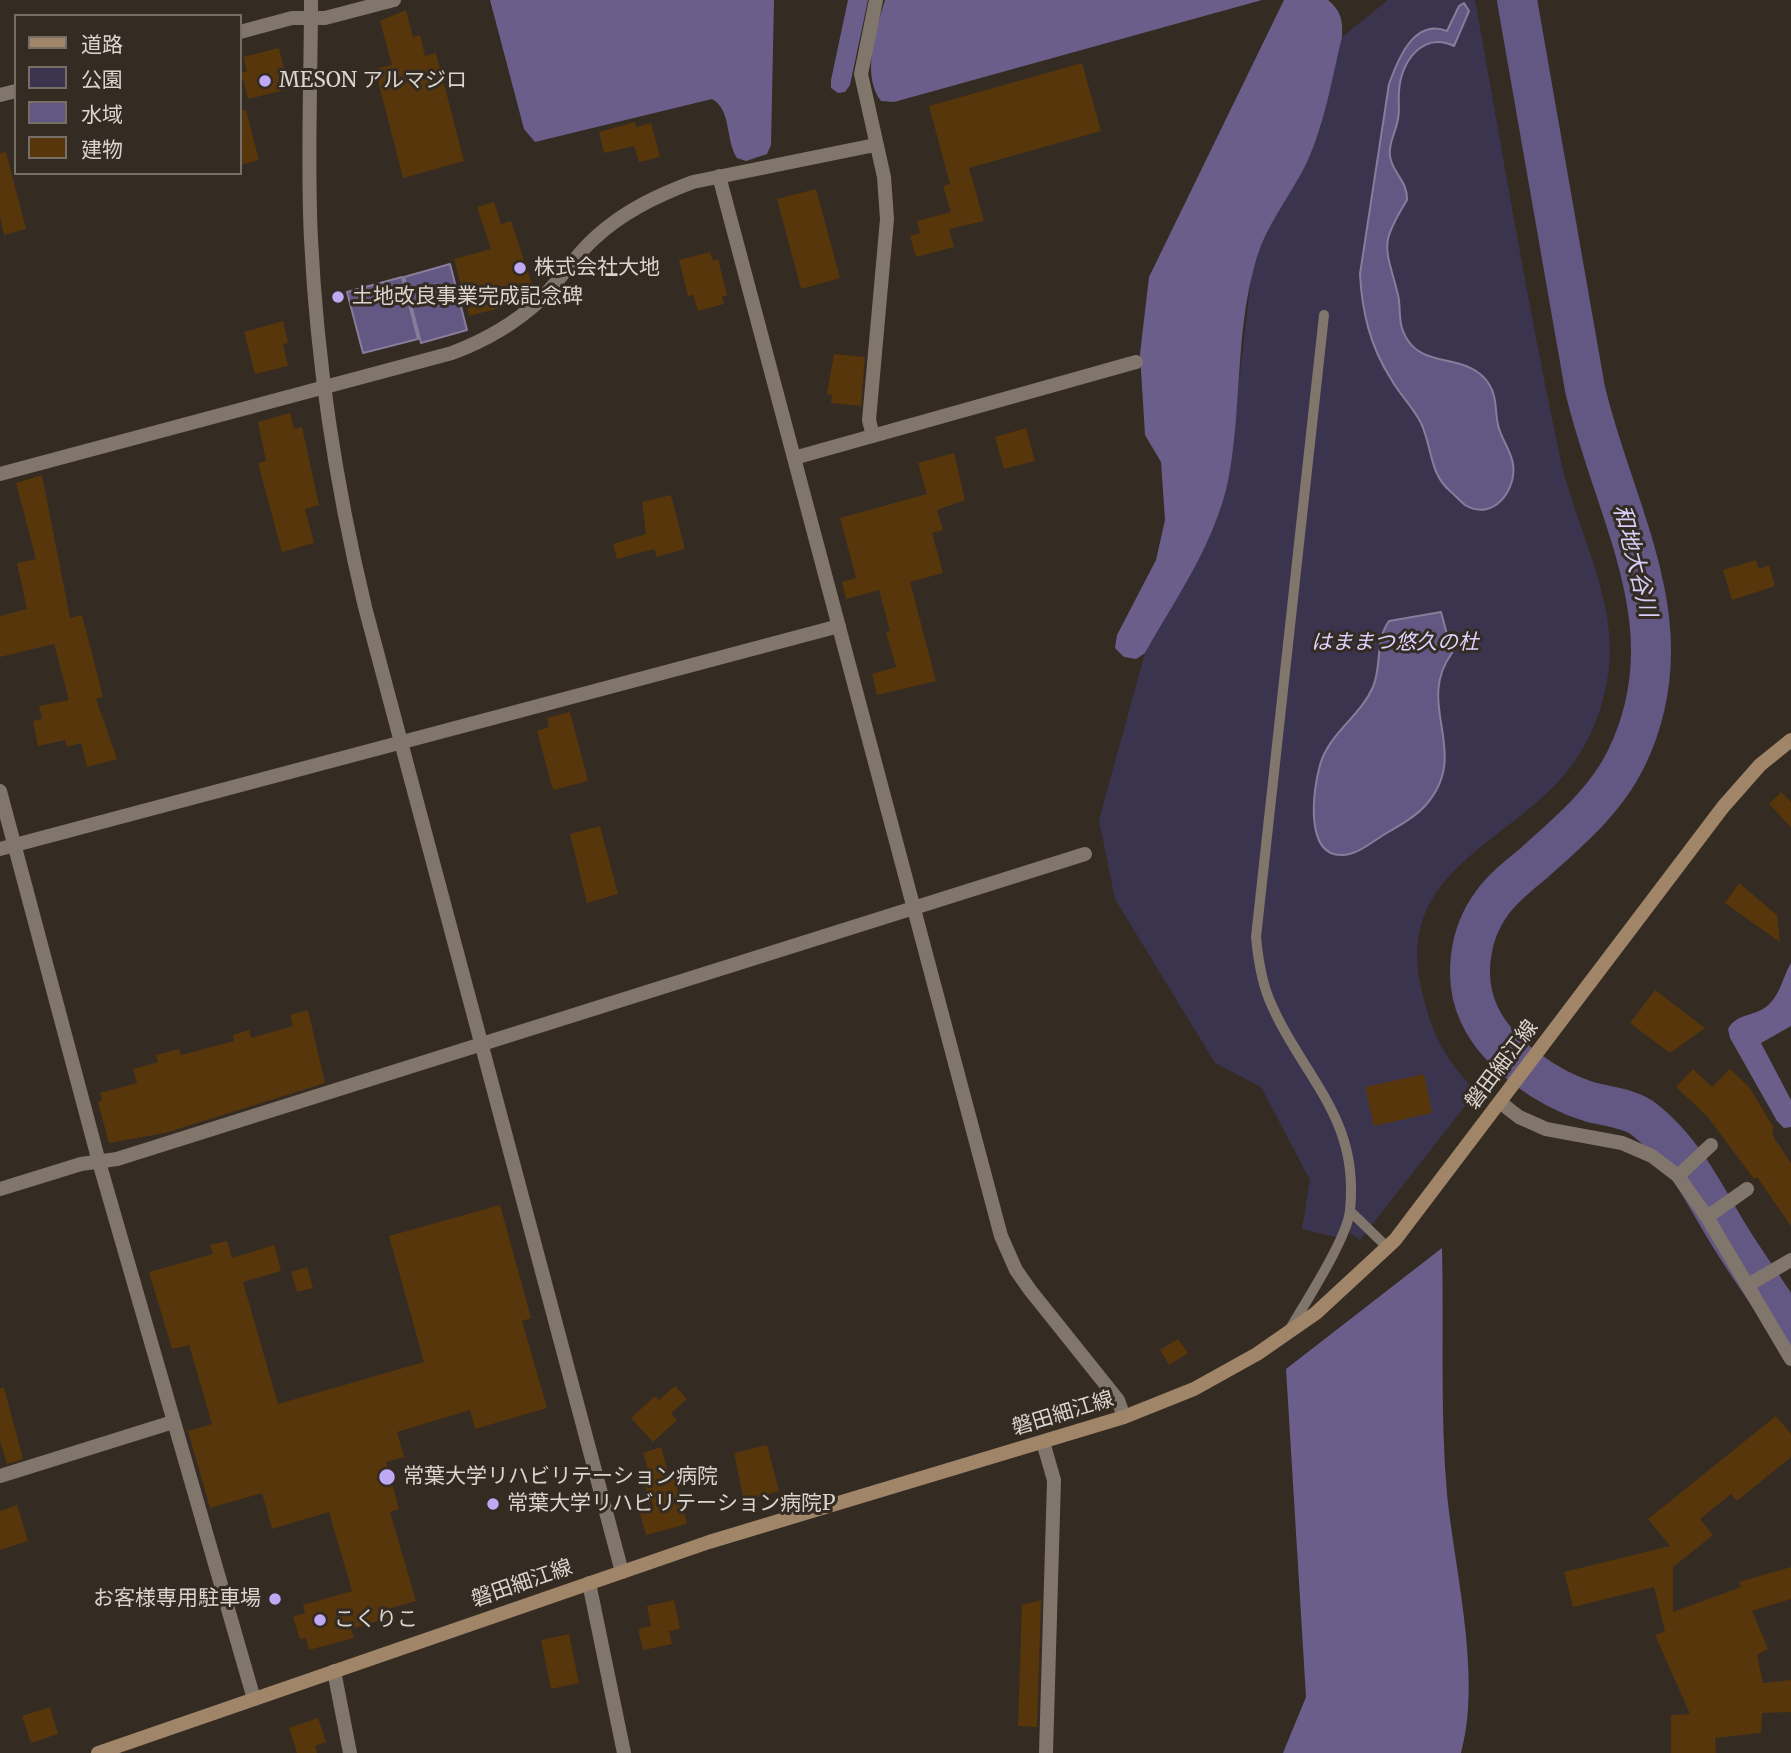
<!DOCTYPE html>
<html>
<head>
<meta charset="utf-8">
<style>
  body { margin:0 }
  #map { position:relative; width:1791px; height:1753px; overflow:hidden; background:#342b22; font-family:Merriweather,"Noto Sans JP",serif }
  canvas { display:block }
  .legend { position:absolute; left:14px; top:14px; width:228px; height:161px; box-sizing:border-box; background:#342b22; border:2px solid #766f67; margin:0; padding:9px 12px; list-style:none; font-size:21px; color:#dad5cf }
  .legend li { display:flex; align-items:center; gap:14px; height:35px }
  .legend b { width:35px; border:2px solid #766f67 }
</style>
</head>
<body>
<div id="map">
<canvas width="1791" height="1753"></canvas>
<ul class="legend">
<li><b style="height:9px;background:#a08568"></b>道路</li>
<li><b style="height:19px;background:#3b344f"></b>公園</li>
<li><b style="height:19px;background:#635783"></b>水域</li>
<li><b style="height:19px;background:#57360c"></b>建物</li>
</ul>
</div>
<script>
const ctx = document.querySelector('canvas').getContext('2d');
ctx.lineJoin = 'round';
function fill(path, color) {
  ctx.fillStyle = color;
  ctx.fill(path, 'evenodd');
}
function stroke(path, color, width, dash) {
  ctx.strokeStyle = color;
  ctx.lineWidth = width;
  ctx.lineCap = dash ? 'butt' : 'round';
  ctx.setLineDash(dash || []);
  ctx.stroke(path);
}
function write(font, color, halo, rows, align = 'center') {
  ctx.font = font + ' Merriweather,"Noto Sans JP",serif';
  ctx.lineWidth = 6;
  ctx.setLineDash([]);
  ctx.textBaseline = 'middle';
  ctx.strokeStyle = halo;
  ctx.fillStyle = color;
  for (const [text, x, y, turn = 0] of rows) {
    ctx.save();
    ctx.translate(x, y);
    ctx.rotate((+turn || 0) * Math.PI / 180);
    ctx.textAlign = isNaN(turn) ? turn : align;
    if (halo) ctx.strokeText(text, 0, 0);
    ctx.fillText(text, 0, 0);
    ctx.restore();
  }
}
fill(new Path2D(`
  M1388,0H1475C1503,154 1528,308 1561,461C1577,533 1622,606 1607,682C1600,719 1584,755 1557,783C1494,849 1397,877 1421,988C1432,1035 1443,1056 1476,1092L1360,1240L1349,1232L1343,1239L1302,1229L1310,1180L1261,1087L1215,1063L1115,899L1099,820L1145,653L1204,548L1220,512L1228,479L1251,277L1260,242L1308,159L1320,129L1342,37Z`), '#3b344f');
fill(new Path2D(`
  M490,0H774L771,145L767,154L746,161L737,158C725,140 732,110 712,99L535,142L524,129Z
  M848,0H868L850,85L845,92L838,93L831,88V80Z
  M885,0H1262L894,102L881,101C861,75 876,29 885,0Z
  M1284,0H1328C1341,11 1343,20 1342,37C1332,78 1325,122 1308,160C1291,196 1265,225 1255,264C1235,334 1242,410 1228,481C1215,543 1176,598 1145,653L1136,659L1124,657L1115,648L1117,635L1156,560L1165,520L1161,462L1145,435L1140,354L1149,277Z
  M1791,963V1026L1761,1043L1791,1100V1127L1784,1128L1777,1121L1730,1038L1728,1029C1737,1013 1752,1017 1766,1007C1781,995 1782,978 1791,963Z
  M1442,1248C1444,1329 1440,1413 1447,1494C1455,1572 1482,1678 1461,1753H1283L1306,1697L1286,1369Z`), '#6b5e8b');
const water = new Path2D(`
  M1464,3L1469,11L1454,46C1423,31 1400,62 1399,92C1398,101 1400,110 1398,119C1396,132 1388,143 1390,156C1392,173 1408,181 1407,200C1378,247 1386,246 1398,295C1401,307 1398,319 1403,331C1418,372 1468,350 1489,384C1497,396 1495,411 1498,425C1501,439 1511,450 1513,464C1517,490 1493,522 1465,505C1460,501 1455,495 1450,491C1429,473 1432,446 1421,423C1413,407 1400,395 1391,379C1370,346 1362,312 1360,274L1389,84C1398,59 1414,18 1447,31L1459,6Z
  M450,264L467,330L421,343L404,277Z
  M402,277L418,339L363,353L347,292Z
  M1441,612L1452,653C1413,706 1474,753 1424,807C1413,819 1398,826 1385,834C1372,842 1357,855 1342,855C1304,856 1313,789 1320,765C1329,733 1360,717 1373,687C1382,666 1375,640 1389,621Z`);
fill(water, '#635783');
stroke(water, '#877d9a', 2);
stroke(new Path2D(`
  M1517,0L1585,389C1615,517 1690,628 1626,759C1605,802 1568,832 1534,863C1519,875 1503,888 1492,903C1469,934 1463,979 1479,1014C1498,1055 1548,1089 1590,1102C1606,1106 1633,1109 1645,1120C1683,1150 1703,1192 1727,1232C1747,1265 1770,1296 1791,1329`), '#635783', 40);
fill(new Path2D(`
  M406,10L413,37L420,35L425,56L436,53L464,161L403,178L375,69L392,65L380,21Z
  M279,48L289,89L248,99L241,73L247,71L243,57Z
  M1082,63L1101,131L969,168L984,221L949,229L954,247L916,257L910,236L920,233L917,221L951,212L943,186L950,184L929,106Z
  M246,110L259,160L240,165V111Z
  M635,122L636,127L651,123L660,157L639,162L634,146L604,153L599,132Z
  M6,152L26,229L4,235L0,217V153Z
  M816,189L840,278L801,289L777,199Z
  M494,202L501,224L511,221L533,287L502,298L504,307L469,316L454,259L491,249L477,207Z
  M710,252L713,261L718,259L727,295L722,297L724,304L698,311L693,295L688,296L679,260Z
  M283,321L288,343L283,344L288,366L255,374L244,332Z
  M834,354L865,357L861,406L831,403L832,395L827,394Z
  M290,413L294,429L302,427L319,505L305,509L314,543L282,552L258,463L266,461L258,422Z
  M1026,428L1035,461L1004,469L995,437Z
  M954,453L965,500L937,510L943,530L932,533L943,573L910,582L936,681L877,695L872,674L896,667L886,632L890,631L879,590L846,599L842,582L856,578L840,518L927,494L918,463Z
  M42,475L70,618L82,615L103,697L96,699L117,759L87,767L81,743L67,747L65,740L38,746L33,721L42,719L39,706L69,700L54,644L0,657V616L27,609L17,563L36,559L16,483Z
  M671,495L685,549L657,557L654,549L617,559L613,544L646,534L642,502Z
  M1756,560L1759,569L1769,565L1775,586L1732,600L1723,570Z
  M570,712L588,781L553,790L537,731L549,727L547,718Z
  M1781,792L1791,802V827L1769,804Z
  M600,826L618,894L587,903L570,834Z
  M1739,883L1777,915L1780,942L1725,903Z
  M1655,990L1705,1028L1670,1053L1630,1023Z
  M308,1010L325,1083L165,1133L109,1143L98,1102L102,1100L100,1093L137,1083L133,1069L158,1062L156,1055L179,1049L181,1055L234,1041L233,1035L249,1030L251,1038L293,1026L290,1015Z
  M1693,1069L1712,1087L1730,1069L1749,1087L1774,1128L1772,1130L1774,1138L1791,1163V1226L1757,1177L1754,1179L1707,1116L1676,1087Z
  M1424,1074L1432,1113L1374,1126L1365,1087Z
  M500,1205L531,1318L522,1321L547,1408L475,1429L470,1410L397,1432L404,1457L386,1462L399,1509L390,1512L416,1601L392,1608L394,1616L351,1629L354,1638L309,1650L306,1638L300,1639L293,1617L305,1613L303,1605L352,1591L329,1512L272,1529L262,1493L210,1508L188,1431L212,1424L189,1345L172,1349L149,1272L213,1254L210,1245L227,1241L232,1258L274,1245L281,1271L243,1282L278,1404L424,1362L389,1236Z
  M307,1267L313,1288L297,1292L291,1272Z
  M1178,1339L1188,1353L1169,1365L1160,1350Z
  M675,1386L687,1399L671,1413L677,1420L653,1442L631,1418L655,1396L659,1400Z
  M0,1388H4L23,1459L7,1464L0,1441Z
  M1776,1416L1791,1434V1457L1737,1501L1731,1494L1700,1519L1713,1535L1673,1567V1612L1741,1587L1739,1582L1791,1567V1599L1752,1611L1768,1649L1757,1655L1763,1683L1791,1680V1712L1762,1713L1761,1733L1715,1738L1716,1753H1671V1715L1690,1714L1655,1635L1665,1631L1654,1587L1573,1607L1564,1572L1670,1546L1648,1519Z
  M767,1445L779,1491L744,1501L734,1453Z
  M661,1447L670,1479L674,1476L687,1524L646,1535L639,1510L654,1506L639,1474L648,1469L643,1453Z
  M17,1505L28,1541L0,1550V1511Z
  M674,1600L680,1629L669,1631L672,1644L643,1650L638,1629L651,1626L647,1606Z
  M1041,1600L1037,1727L1018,1726L1022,1605Z
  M569,1634L579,1683L551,1689L541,1640Z
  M50,1707L58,1734L31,1743L22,1716Z
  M318,1718L326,1742L315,1746L317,1753H297L289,1728Z`), '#57360c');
stroke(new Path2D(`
  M1351,1212L1387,1247
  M1290,1329C1305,1303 1348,1237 1350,1210C1360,1116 1301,1076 1269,999C1261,979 1258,958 1256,937L1324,315`), '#80766c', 10);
stroke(new Path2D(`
  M240,32L292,18H325L394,0
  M0,95L16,91
  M719,176L1001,1236L1016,1270L1030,1290L1118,1400L1124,1417
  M873,436L869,420L887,219L884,177L861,74L876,0
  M794,458L1136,362
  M0,474L452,353C484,341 514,324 539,301C560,281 574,256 596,237C624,211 658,195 693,182L875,145
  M0,849L839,626
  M1501,1103L1519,1117L1546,1129L1622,1143L1652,1156L1678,1176L1707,1217L1791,1359
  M1678,1176L1711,1145
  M0,1189L81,1164L117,1159L1085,854
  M1707,1217L1747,1189
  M1748,1285L1791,1260
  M1043,1442L1054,1480L1046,1753
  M0,1476L173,1422
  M589,1583L624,1753
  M334,1671L350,1753`), '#80766c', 14);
stroke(new Path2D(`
  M311,0C311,80 307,160 311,239C317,363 336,486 365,607L622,1572
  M0,791L99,1162L254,1699`), '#80766c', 14);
stroke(new Path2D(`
  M98,1753L709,1542L1124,1417L1194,1389L1257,1354L1316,1313L1395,1240L1723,807L1760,765L1791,740`), '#a08568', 14);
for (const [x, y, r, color] of [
  [265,81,7,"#bea9f5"],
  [520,268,7,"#bea9f5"],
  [338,297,7,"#bea9f5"],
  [387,1477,9,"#bea9f5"],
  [493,1504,7,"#bea9f5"],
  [275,1599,7,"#bea9f5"],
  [320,1620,7,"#bea9f5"]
]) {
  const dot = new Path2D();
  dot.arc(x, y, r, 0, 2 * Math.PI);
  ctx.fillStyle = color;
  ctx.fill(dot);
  stroke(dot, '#342b22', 2.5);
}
write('21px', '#dad5cf', '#342b22', [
  ["MESON アルマジロ",279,81],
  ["株式会社大地",534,268],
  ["土地改良事業完成記念碑",352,297],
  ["常葉大学リハビリテーション病院",403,1477],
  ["常葉大学リハビリテーション病院P",507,1504],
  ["お客様専用駐車場",261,1599,"right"],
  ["こくりこ",334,1620]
], 'left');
write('italic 21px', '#ddd2fe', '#342b22', [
  ["はままつ悠久の杜",1395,643]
]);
write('21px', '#dad5cf', '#342b22', [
  ["磐田細江線",1502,1065,-53],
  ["磐田細江線",1063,1414,-17],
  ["磐田細江線",522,1584,-19]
]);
write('italic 23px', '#d9cefa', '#342b22', [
  ["和地大谷川",1634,561,76]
]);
</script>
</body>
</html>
